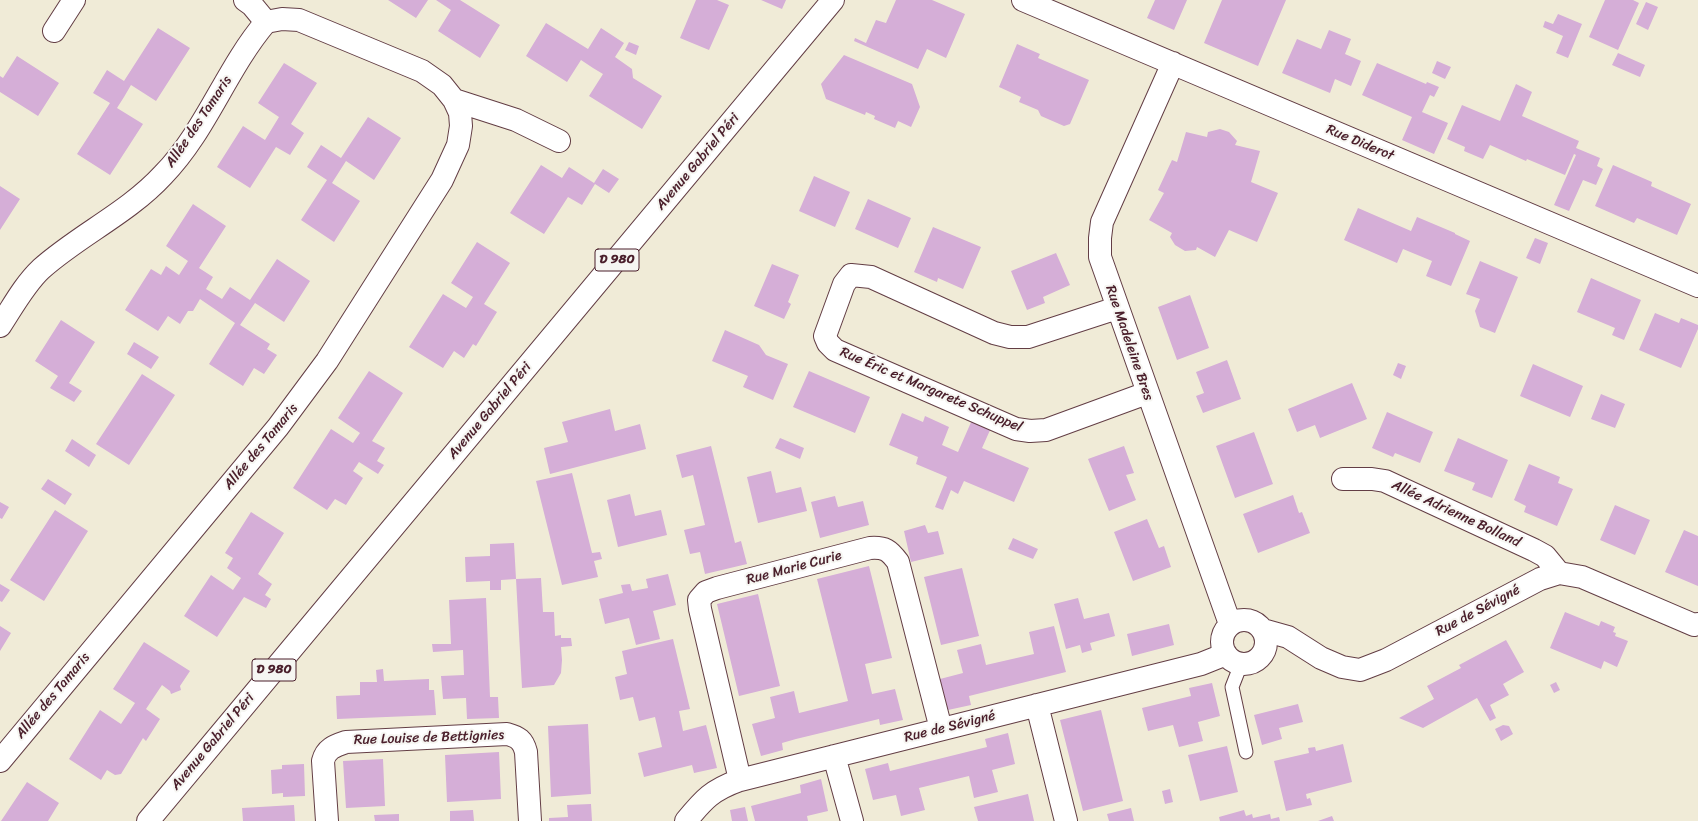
<!DOCTYPE html>
<html>
<head>
<meta charset="utf-8">
<style>
  body { margin:0 }
  canvas { display:block; background:#f0ebd7 }
</style>
</head>
<body>
<canvas width="1698" height="821"></canvas>
<script>
const ctx = document.querySelector('canvas').getContext('2d');
ctx.lineJoin = 'round';
function fill(path, color) {
  ctx.fillStyle = color;
  ctx.fill(path, 'evenodd');
}
function stroke(path, color, width, dash) {
  ctx.strokeStyle = color;
  ctx.lineWidth = width;
  ctx.lineCap = dash ? 'butt' : 'round';
  ctx.setLineDash(dash || []);
  ctx.stroke(path);
}
function write(font, color, halo, rows, align = 'center') {
  ctx.font = font + ' Sriracha,sans-serif';
  ctx.lineWidth = 4;
  ctx.setLineDash([]);
  ctx.textBaseline = 'middle';
  ctx.strokeStyle = halo;
  ctx.fillStyle = color;
  for (const [text, x, y, turn = 0] of rows) {
    ctx.save();
    ctx.translate(x, y);
    ctx.rotate((+turn || 0) * Math.PI / 180);
    ctx.textAlign = isNaN(turn) ? turn : align;
    if (halo) ctx.strokeText(text, 0, 0);
    ctx.fillText(text, 0, 0);
    ctx.restore();
  }
}
fill(new Path2D(`
  M388,0H428L416,18Z
  M436,0H460L500,25L480,58L438,31L451,10Z
  M696,0H717L729,5L709,50L680,38Z
  M761,0H786L782,9Z
  M896,0H932L965,14L946,58L927,49L918,69L854,41L855,38L866,43L876,20L886,23Z
  M1155,0H1187L1174,30L1147,18Z
  M1222,0H1286L1258,66L1204,43Z
  M1605,0H1633L1639,3L1618,50L1589,37Z
  M1646,2L1658,7L1648,30L1636,24Z
  M1558,14L1582,24L1568,58L1556,53L1563,36L1543,27L1545,21L1553,24Z
  M546,23L588,49L601,28L624,43L615,57L632,69L633,78L662,96L642,129L589,96L603,74L593,68L581,60L567,82L526,56Z
  M158,28L190,48L156,101L131,85L124,97L117,108L143,124L110,175L77,154L110,103L93,93L107,70L124,81Z
  M1329,30L1351,39L1345,54L1361,61L1351,86L1335,79L1330,93L1282,73L1297,39L1321,49Z
  M629,42L639,46L636,55L625,50Z
  M1017,44L1040,54L1038,58L1089,80L1070,124L1064,126L1041,116L1038,110L1019,102L1021,97L999,87Z
  M1618,53L1645,65L1640,77L1612,65Z
  M844,55L912,84L920,107L911,127L898,121L895,128L874,119L875,116L866,112L865,115L826,99L821,84Z
  M17,56L59,83L38,116L0,92V76L3,78Z
  M1437,61L1451,67L1445,79L1432,73Z
  M284,63L317,83L291,124L304,133L290,155L276,147L250,188L217,167L243,126L265,140L279,117L258,103Z
  M1377,63L1426,84L1427,82L1439,87L1434,97L1430,95L1422,112L1448,123L1434,154L1402,140L1412,117L1362,95Z
  M1516,84L1532,92L1522,116L1579,141L1576,148L1600,158L1597,166L1603,169L1596,185L1583,180L1569,211L1554,205L1576,155L1574,154L1565,175L1527,159L1526,161L1490,145L1483,159L1464,151L1465,147L1447,139L1462,105L1500,121Z
  M368,117L401,138L374,180L346,161L332,183L360,201L334,242L301,220L327,180L307,167L321,145L341,158Z
  M1220,129L1229,132L1237,141L1235,145L1260,151L1251,182L1278,193L1257,242L1229,230L1215,257L1197,247L1196,250L1185,251L1175,245L1170,237L1172,233L1149,220L1164,193L1158,190L1172,160L1177,162L1186,132L1207,137L1208,132Z
  M541,165L562,178L569,167L594,183L603,169L619,179L609,193L595,184L582,205L568,197L544,234L510,213Z
  M1613,165L1652,182L1651,186L1691,204L1677,235L1637,218L1634,223L1595,206Z
  M814,176L850,192L835,227L799,211Z
  M0,186L20,199L0,230Z
  M868,199L911,218L898,248L855,229Z
  M193,204L226,226L199,268L213,277L206,289L222,299L230,287L250,300L277,259L310,281L284,322L255,303L240,325L270,344L267,349L277,355L264,374L254,368L243,386L209,364L235,323L200,299L193,311H188L180,324L168,316L158,331L125,310L151,269L161,275L166,266L179,275L188,261L166,246Z
  M1358,208L1411,231L1417,217L1455,233V234L1470,241L1451,286L1426,276L1432,261L1403,249L1397,263L1344,240Z
  M933,227L981,247L963,289L938,278L937,282L914,272Z
  M1535,238L1548,243L1540,264L1526,258Z
  M477,242L510,263L484,304L497,312L476,346L473,344L464,358L454,351L443,368L409,347L443,294L466,308L473,297L451,283Z
  M1056,253L1070,285L1043,297L1045,303L1027,310L1011,271Z
  M1480,261L1518,277L1495,333L1480,327L1475,311L1480,299L1466,294Z
  M772,264L799,275L788,302L791,304L784,319L754,306Z
  M1591,278L1641,300L1624,340L1612,335L1615,328L1577,312Z
  M1190,295L1209,348L1177,360L1158,307Z
  M1655,313L1679,323L1681,318L1698,325V329L1681,368L1639,350Z
  M61,320L95,342L69,383L82,391L74,402L50,388L58,376L35,361Z
  M725,330L759,345L766,355L788,364L773,400L743,387L748,376L712,361Z
  M134,342L159,357L151,369L127,354Z
  M1227,360L1241,399L1203,413L1196,396L1204,393L1196,372Z
  M1398,363L1406,366L1401,379L1393,375Z
  M1533,364L1583,386L1570,417L1520,396Z
  M369,371L403,393L372,441L385,448L377,461L384,465L378,474L359,462L353,471L363,478L346,505L335,499L327,510L293,488L331,429L353,443L360,433L338,418Z
  M809,371L870,397L855,433L793,407Z
  M142,374L175,395L129,465L96,444Z
  M1352,383L1367,419L1320,438L1315,425L1297,432L1288,409Z
  M1601,394L1625,404L1615,428L1591,419Z
  M610,409L615,431L640,424L646,449L550,474L544,448L568,442L562,422Z
  M1387,412L1433,432L1420,463L1395,453L1393,457L1372,448Z
  M902,413L923,422L925,416L949,427L942,445L958,452L972,420L991,428L982,448L1029,468L1014,502L964,481L958,494L951,490L943,510L935,507L947,477L916,464L918,457L889,445Z
  M1254,432L1273,484L1235,498L1216,446Z
  M780,438L804,448L800,459L775,448Z
  M1458,438L1508,460L1492,498L1472,490L1475,483L1444,471Z
  M72,439L96,455L89,467L65,451Z
  M711,446L735,543L741,541L747,564L705,574L700,552L690,554L684,530L705,525L693,475L682,478L676,455Z
  M1124,446L1134,473L1126,475L1136,500L1109,511L1088,459Z
  M1529,464L1560,477L1558,483L1573,489L1557,526L1524,512L1526,506L1514,500Z
  M771,471L776,493L801,487L807,511L758,523L747,477Z
  M572,473L592,553L600,552L602,559L594,561L598,577L562,585L536,481Z
  M48,479L72,494L65,505L41,489Z
  M630,494L635,516L661,510L667,535L618,547L607,500Z
  M1293,495L1299,513L1302,512L1310,533L1258,553L1243,514Z
  M835,496L838,507L863,501L869,525L820,538L811,502Z
  M0,502L9,507L2,519L0,518Z
  M1615,505L1650,520L1635,555L1600,540Z
  M55,510L88,531L44,601L10,580Z
  M251,512L284,533L258,574L272,584L265,595L271,599L266,608L244,597L217,637L184,616L211,575L233,590L241,578L227,568L233,558L225,553Z
  M1147,519L1159,548L1164,546L1171,567L1133,581L1114,532Z
  M925,525L928,533L938,531L944,554L911,562L904,531Z
  M1684,530L1698,536V586L1665,572Z
  M1013,538L1038,549L1033,559L1008,549Z
  M514,543L516,579L501,580V590H490V581L466,582L465,557L490,556V544Z
  M869,566L892,658L865,664L872,694L895,689L903,720L880,725L879,719L796,739L782,743L783,750L761,756L752,724L775,718L770,697L794,691L799,713L848,701L817,579Z
  M962,568L979,636L941,645L924,577Z
  M668,574L676,605L653,611L660,639L636,645L629,618L605,624L599,599L623,593L621,585L630,584L632,591L648,588L646,579Z
  M541,578L543,612H554L555,636L561,635V638H571L572,646L561,647L562,660L561,673L554,685L522,688L516,579Z
  M0,584L10,590L2,602L0,601Z
  M758,594L780,686L739,696L717,604Z
  M486,598L490,697H498L499,718L467,719L466,698L443,699L441,676L464,675L463,650L433,652L432,644H451L449,600Z
  M1078,598L1084,619L1109,613L1115,636L1090,643L1092,650L1082,653L1080,645L1066,649L1054,604Z
  M1565,612L1599,626L1601,621L1615,627L1613,632L1616,633L1615,636L1628,641L1617,667L1604,661L1601,669L1550,648Z
  M1169,624L1174,645L1132,656L1127,634Z
  M0,626L11,633L0,651Z
  M1054,626L1066,672L969,696L971,705L948,710L940,679L963,673L957,650L981,644L986,665L1034,654L1029,632Z
  M673,639L690,709L679,711L683,731L706,725L717,768L694,773L692,765L644,777L638,753L662,747L655,717L639,721L633,697L620,700L615,677L627,674L622,651Z
  M1506,640L1524,672L1503,684L1509,695L1490,705L1496,718L1490,721L1477,698L1423,728L1399,718L1434,699L1427,686L1461,668L1459,665Z
  M144,642L190,671L180,686L181,690L171,694L170,691L162,685L146,709L160,719L146,741L143,738L121,774L115,775L107,770L101,780L69,759L100,710L121,724L135,703L113,689Z
  M383,669L384,681L429,679V690H434L436,715L337,719L336,696L360,695V682H377L376,670Z
  M1556,682L1560,690L1554,693L1550,685Z
  M1212,683L1220,716L1198,722L1203,741L1179,747L1173,725L1148,731L1142,708L1191,696L1189,688Z
  M1298,704L1303,722L1279,728L1282,739L1262,745L1254,715Z
  M1101,710L1123,801L1083,811L1060,720Z
  M588,724L591,794L551,797L548,726Z
  M1503,725L1509,726L1513,734L1501,741L1495,729Z
  M1008,733L1015,764L992,770L998,792L974,798L969,776L919,788L925,810L901,816L896,795L873,800L865,769L888,763L890,771L987,747L985,739Z
  M1343,744L1352,782L1306,794L1307,799L1310,798L1312,805L1286,811L1274,761L1309,753L1308,748L1315,747L1316,751Z
  M1227,746L1238,792L1200,801L1188,755Z
  M499,752L501,799L447,802L445,755Z
  M383,759L385,806L346,808L343,761Z
  M304,764L305,796L283,797V793L272,794L271,770L282,769V765Z
  M821,779L828,811L807,816L808,821H755L751,806L801,793L800,785Z
  M27,782L59,803L48,821H1Z
  M1170,789L1173,802L1165,804L1162,791Z
  M1028,794L1034,821H978L974,807Z
  M591,804L592,821H549V818L568,817L567,805Z
  M294,805L295,821H243L242,808Z
  M745,807L748,821H732L730,810Z
  M1131,808L1134,821H1109L1107,814Z
  M473,810L474,821H450V811Z
  M1244,810L1246,816L1252,814L1253,818L1270,814L1271,819L1279,817L1280,821H1220L1219,817Z
  M399,814V821H375L374,815Z
  M1332,816L1334,821H1318Z`), '#d5aed7');
const service = new Path2D(`
  M1241,664L1232,687L1246,752`);
const minor = new Path2D(`
  M245,0L252,5L266,22
  M1023,0L1698,286
  M54,31L74,0
  M1173,63L1102,222L1100,238V257L1230,624
  M454,100L516,120L559,141
  M1117,308L1028,337H1010L994,333L871,277L851,275L844,284L825,336L828,343L835,350L1016,429L1030,431L1046,430L1147,393
  M0,326C12,308 24,285 41,269C79,235 128,213 163,175C206,131 226,69 266,22L282,19L299,20L422,71L442,85L454,100L460,113L461,126L458,145L442,180L327,361L278,427L0,761
  M1343,479H1372L1385,481L1534,550L1545,556L1559,573
  M1222 642a22 22 0 1 1 44 0a22 22 0 1 1-44 0Z
  M1263,630L1288,637L1321,658L1342,667L1360,670L1386,660L1540,579L1559,573L1582,577L1694,625L1698,624
  M1037,705L1066,821
  M834,756L852,821
  M740,780L700,609L699,600L706,592L717,588L870,548C885,547 889,550 898,562L941,729
  M327,821L323,761C326,749 334,746 346,742L507,734C518,737 523,740 526,752L530,821
  M686,821C704,799 712,790 740,780L1201,664L1226,654`);
const primary = new Path2D(`
  M148,821L833,0`);
stroke(service, '#633e45', 15);
stroke(minor, '#633e45', 24);
stroke(primary, '#633e45', 24);
stroke(service, '#fff', 13);
stroke(minor, '#fff', 22);
stroke(primary, '#fff', 22);
for (const [x, y, w] of [
  [617,260,44],
  [274,670,44]
]) {
  const box = new Path2D();
  box.roundRect(x - w / 2, y - 11, w, 22, 3);
  ctx.fillStyle = '#f6f6f2';
  ctx.fill(box);
  stroke(box, '#4a1f2b', 1);
}
write('bold 13px', '#4a1f2b', null, [
  ["D 980",617,260],
  ["D 980",274,670]
]);
write('14px', '#4a1f2b', '#f6f6f2', [
  ["Allée des Tamaris",199,122,-56],
  ["Rue Diderot",1360,143,23],
  ["Avenue Gabriel Péri",698,162,-50],
  ["Rue Madeleine Bres",1129,343,71],
  ["Rue Éric et Margarete Schuppel",931,390,23],
  ["Avenue Gabriel Péri",490,411,-50],
  ["Allée des Tamaris",261,447,-50],
  ["Allée Adrienne Bolland",1456,514,25],
  ["Rue Marie Curie",794,568,-15],
  ["Rue de Sévigné",1478,611,-28],
  ["Allée des Tamaris",53,696,-50],
  ["Rue de Sévigné",950,727,-14],
  ["Rue Louise de Bettignies",429,738,-2],
  ["Avenue Gabriel Péri",213,742,-50]
]);
</script>
</body>
</html>
